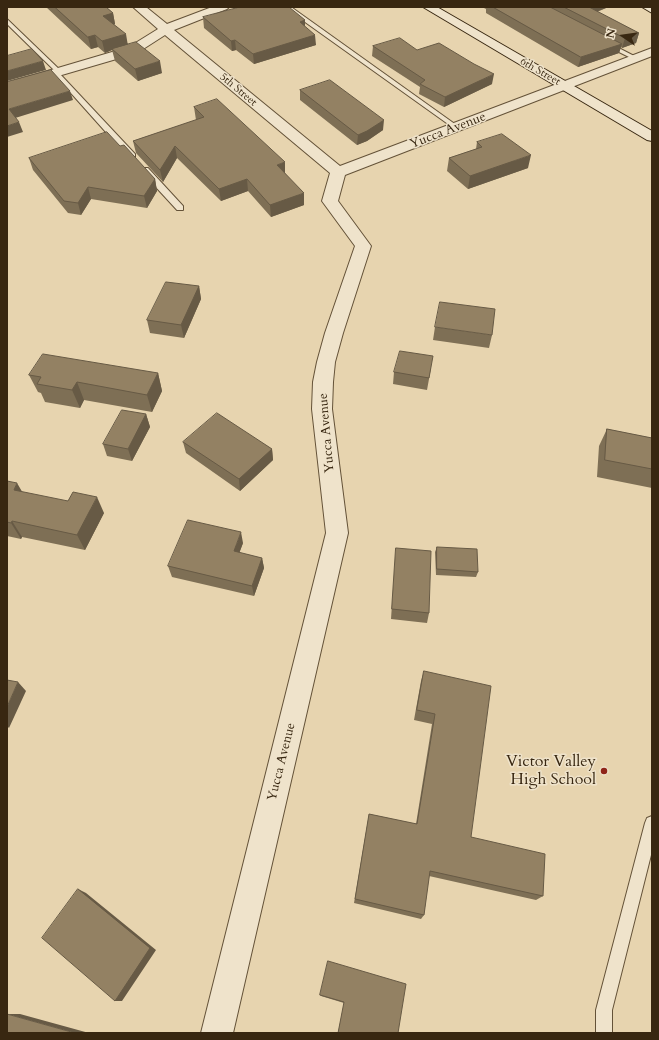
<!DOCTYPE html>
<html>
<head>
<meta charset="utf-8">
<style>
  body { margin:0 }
  #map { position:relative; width:659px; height:1040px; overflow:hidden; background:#e7d4af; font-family:Cardo,serif }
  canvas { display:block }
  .frame { position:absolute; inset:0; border:8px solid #382711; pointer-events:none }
  .north { position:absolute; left:603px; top:16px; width:40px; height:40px; -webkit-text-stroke:3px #efe3cb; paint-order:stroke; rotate:283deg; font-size:11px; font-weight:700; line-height:16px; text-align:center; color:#382711 }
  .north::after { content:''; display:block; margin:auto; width:14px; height:18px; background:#382711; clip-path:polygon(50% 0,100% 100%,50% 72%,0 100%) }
</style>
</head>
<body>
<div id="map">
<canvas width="659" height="1040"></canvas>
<div class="frame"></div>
<div class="north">N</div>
</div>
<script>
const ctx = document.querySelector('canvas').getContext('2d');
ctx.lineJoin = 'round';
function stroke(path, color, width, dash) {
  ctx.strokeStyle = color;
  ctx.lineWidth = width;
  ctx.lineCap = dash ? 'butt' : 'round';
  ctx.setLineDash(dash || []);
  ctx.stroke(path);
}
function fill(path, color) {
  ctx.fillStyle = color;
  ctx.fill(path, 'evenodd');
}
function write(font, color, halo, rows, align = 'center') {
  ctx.font = font + ' Cardo,serif';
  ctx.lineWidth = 3;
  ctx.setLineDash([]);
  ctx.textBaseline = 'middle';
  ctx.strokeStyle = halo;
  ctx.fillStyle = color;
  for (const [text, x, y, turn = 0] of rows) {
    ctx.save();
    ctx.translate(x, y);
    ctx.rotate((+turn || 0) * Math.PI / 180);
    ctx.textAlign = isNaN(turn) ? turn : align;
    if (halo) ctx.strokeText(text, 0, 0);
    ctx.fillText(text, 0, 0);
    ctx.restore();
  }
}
const lane = new Path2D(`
  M284,7H291L459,127V129H455Z
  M7,19L61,71L60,74L135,154V158H129L54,74L55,71L7,24Z
  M605,43H609L638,58L633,59L605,45Z
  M142,168H148L183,206V210H177L142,172Z
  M652,816V851L612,1010V1033H596V1010L645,823L647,818Z`);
const street = new Path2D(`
  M133,7H146L167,24L212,7H229L227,9L174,30L340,166L652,48V56L345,175L338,201L371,246L343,333L335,362L333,382L332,409L348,533L233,1033H201L326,533L312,409L313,382L317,362L325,333L355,246L322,201L330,173L165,35L137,53L7,91V83L129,47L158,29Z`);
const secondary = new Path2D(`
  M423,7H437L652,131V141L647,140Z
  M642,7H652V13Z`);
stroke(lane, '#645238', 2);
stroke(street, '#645238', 2);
stroke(secondary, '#382711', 2);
fill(lane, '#efe3cb');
fill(street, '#efe3cb');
fill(secondary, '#efe3cb');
fill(new Path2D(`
  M46,7H106L113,13L115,24L114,25L128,44L162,73L138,81L115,61L112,50L105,53L98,47L91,49Z
  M482,7H606V8L597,12L639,33L636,43L622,48L621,47L619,53L578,67L486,13V9Z
  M203,17L305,20V27L316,45L254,64L236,50L232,51L204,28Z
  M373,46L417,50L492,84L444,107L419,94L420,87L372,56Z
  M300,90L383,130L367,141L357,145L300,100Z
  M194,107L285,173L304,205L271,217L248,191L221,201L177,158L163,182L136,153L133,141L196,120Z
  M477,142L528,168L468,189L447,171L449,158L476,149Z
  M120,146L155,179L157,191L147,208L91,199L81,215L68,213L33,170L29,158Z
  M199,286L201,299L184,338L150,333L147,320Z
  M435,327L492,335L489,348L433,340Z
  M431,368L427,390L393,384L394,372Z
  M158,373L162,391L152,412L84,400L80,408L45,402L41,393L38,392L29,375Z
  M146,414L150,427L132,461L107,456L103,444Z
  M607,429L652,438V488L597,477L599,446Z
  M183,442L272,449L273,460L240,491L186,453Z
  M7,481L22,492L104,513L85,550L22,537L21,539L7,536Z
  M243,543L239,553L262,558L264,568L254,596L172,577L168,566Z
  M437,547L478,572L476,577L436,575L435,552Z
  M396,548L429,613L427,623L391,619L395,559Z
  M424,671L471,837L543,896L536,900L429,876L424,915L421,919L354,903L369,814L416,824L432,724L414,720L421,681Z
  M328,961L398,1033H338L344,1003L321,996L320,995Z`), '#7e6f55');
fill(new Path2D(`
  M588,7H606V8L585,16Z
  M113,13L115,24L105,27L103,16Z
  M305,20V30L300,22Z
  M639,33L636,43L622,48L625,38Z
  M126,34L128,46L112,49V50L105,53L102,41Z
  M95,35L98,47L91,49L88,37Z
  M315,35L316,45L254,64L253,54Z
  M235,40L236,50L232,51L231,41Z
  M622,44L619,53L578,67L581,57Z
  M43,61L46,70L7,81V71Z
  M160,61L162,73L138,81L135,69Z
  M494,74L492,84L444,107L445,97Z
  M70,91L73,100L12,119L9,109Z
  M384,120L383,130L367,141L357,145L358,135Z
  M19,122L23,132L7,137V126Z
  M175,146L177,158L163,182L160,170Z
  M531,155L528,168L468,189L470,176Z
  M285,162V174L277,165Z
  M155,179L157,191L147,208L144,196Z
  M247,179L248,191L221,201L219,189Z
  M88,187L91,199L81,215L78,203Z
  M304,193V205L271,217L270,205Z
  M199,286L201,299L184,338L181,325Z
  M158,373L162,391L152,412L147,395Z
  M77,382L84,400L80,408L72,390Z
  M146,414L150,427L132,461L128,449Z
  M272,449L273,460L240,491L239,479Z
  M17,483L27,500L14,490Z
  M97,497L104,513L85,550L77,535Z
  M12,521L22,537L21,539L11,523Z
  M241,532L243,543L236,562L234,551Z
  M262,558L264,568L254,596L252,586Z
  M18,682L26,691L9,728L7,726V707Z
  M78,889L86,893L156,950L122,1001H115Z
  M7,1014H20L89,1033H75Z`), '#675a45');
const building = new Path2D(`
  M55,7H106L113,13L103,16L126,34L102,41L95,35L88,37Z
  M240,7H289L305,20L300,22L315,35L253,54L235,40L231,41L203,17Z
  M493,7H550L622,44L581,57Z
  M564,7H589L639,33L625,38Z
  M400,38L417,50L439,43L474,64L494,74L445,97L420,84L425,80L373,46Z
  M136,42L160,61L135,69L112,49Z
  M32,49L43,61L7,71V56Z
  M51,70L70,91L9,109L19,122L7,126V82Z
  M330,80L384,120L367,131L358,135L300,90Z
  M217,99L285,162L277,165L304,193L270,205L247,179L219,189L175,146L160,170L133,141L204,117L194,107Z
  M107,132L120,146L124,145L155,179L144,196L88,187L78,203L64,201L29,158Z
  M502,134L531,155L470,176L449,158L482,147L477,142Z
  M166,282L199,286L181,325L147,320Z
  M440,302L495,309L492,335L435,327Z
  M400,351L433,356L429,378L394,372Z
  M43,354L158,373L147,395L77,382L72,390L37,384L41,377L29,375Z
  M122,410L146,414L128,449L103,444Z
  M217,413L272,449L239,479L183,442Z
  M607,429L652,438V469L605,460Z
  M7,481L17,483L14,490L68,501L73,492L97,497L77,535L12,521L11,523L7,522Z
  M188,520L241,532L234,551L262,558L252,586L168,566Z
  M437,547L477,549L478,572L437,569Z
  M396,548L431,551L429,613L392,609Z
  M424,671L491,686L471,837L545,854L543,896L430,871L424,915L355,899L369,814L417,824L435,714L417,710Z
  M7,680L18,682L7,707Z
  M78,889L150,948L115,1001L42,938Z
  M328,961L406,984L398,1033H338L344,1002L320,995Z
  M7,1014L75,1033H7Z`);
fill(building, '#938163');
stroke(building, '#675a45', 1);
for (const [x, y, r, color] of [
  [604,771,4,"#8f2418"]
]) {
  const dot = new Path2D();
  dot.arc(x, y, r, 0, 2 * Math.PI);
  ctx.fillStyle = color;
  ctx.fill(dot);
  stroke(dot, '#efe3cb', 1.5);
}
write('11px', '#382711', '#efe3cb', [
  ["6th Street",540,72,30],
  ["5th Street",238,90,40]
]);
write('13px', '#382711', '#efe3cb', [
  ["Yucca Avenue",448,131,-21],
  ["Yucca Avenue",327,433,-95],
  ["Yucca Avenue",282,762,-76]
]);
write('16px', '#382711', '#efe3cb', [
  ["Victor Valley",596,762],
  ["High School",596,780]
], 'right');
</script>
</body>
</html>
